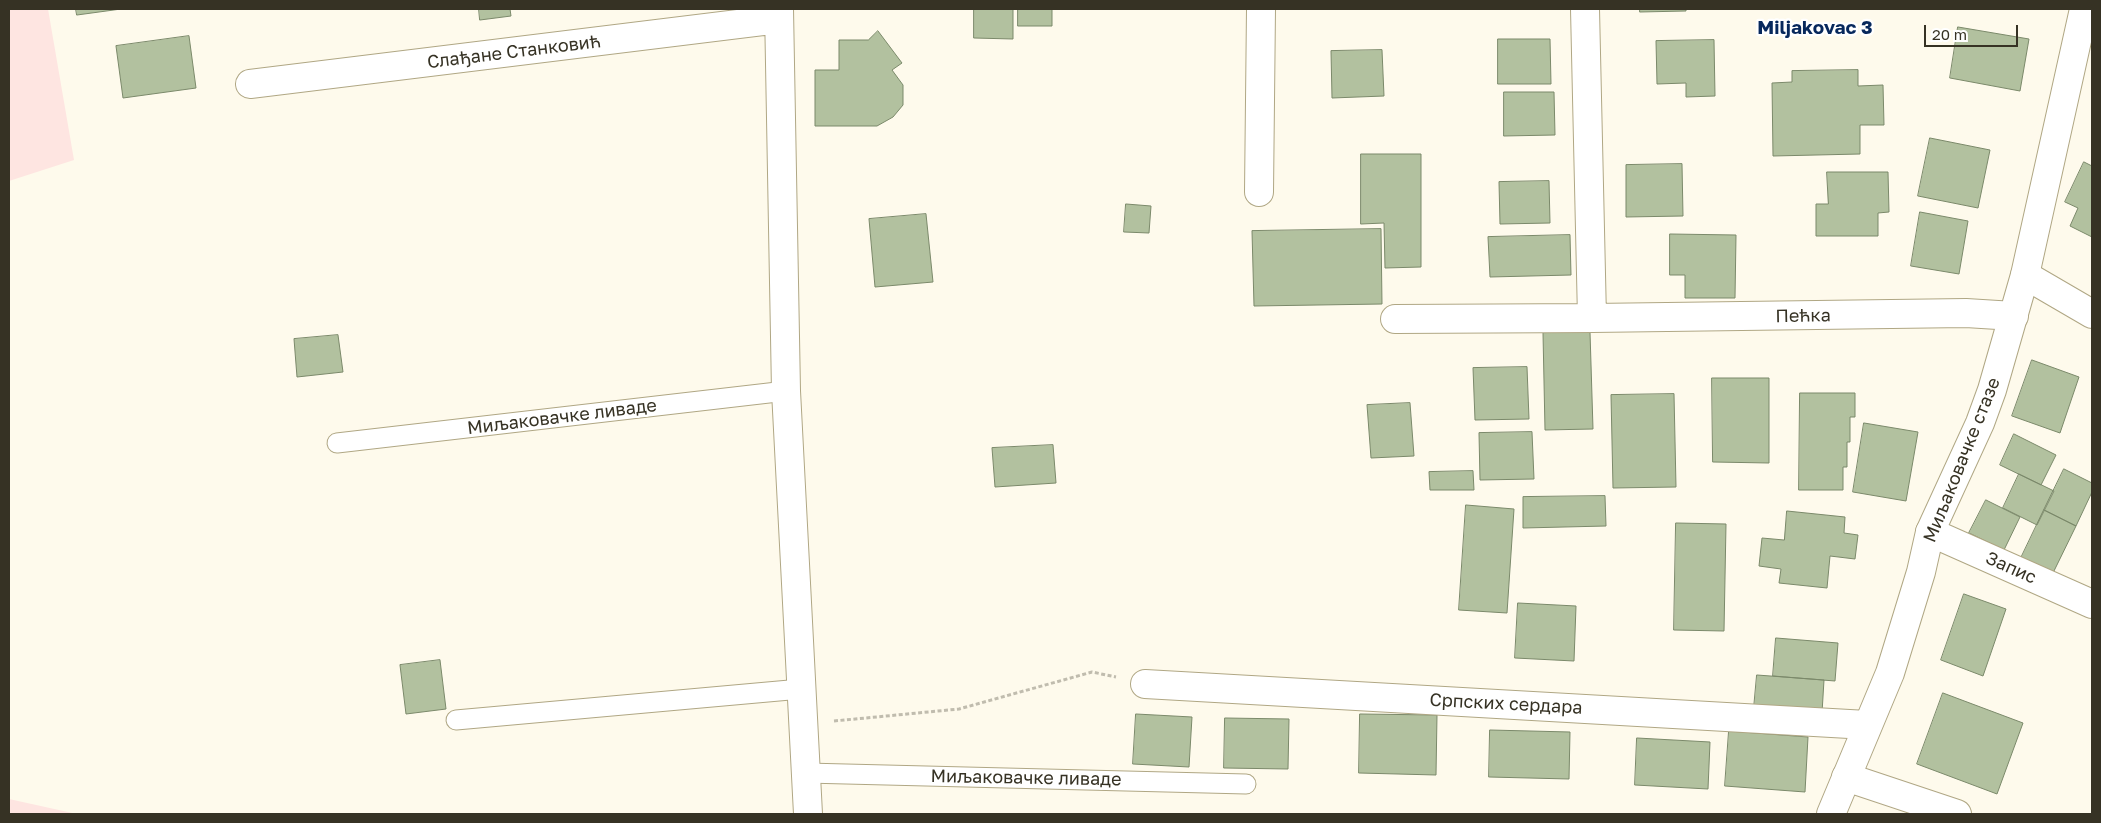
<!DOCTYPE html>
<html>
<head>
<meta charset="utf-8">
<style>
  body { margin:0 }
  #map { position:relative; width:2101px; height:823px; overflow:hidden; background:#fefaec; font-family:"Golos Text",sans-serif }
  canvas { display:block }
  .frame { position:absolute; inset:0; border:10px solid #363224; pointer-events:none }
  .scale { position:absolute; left:1924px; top:25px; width:94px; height:22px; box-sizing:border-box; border:2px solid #363224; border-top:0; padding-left:6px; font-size:15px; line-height:18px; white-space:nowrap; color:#363224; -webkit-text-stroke:4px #fff; paint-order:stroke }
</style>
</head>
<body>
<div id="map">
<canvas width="2101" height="823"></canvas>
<div class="frame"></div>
<div class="scale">20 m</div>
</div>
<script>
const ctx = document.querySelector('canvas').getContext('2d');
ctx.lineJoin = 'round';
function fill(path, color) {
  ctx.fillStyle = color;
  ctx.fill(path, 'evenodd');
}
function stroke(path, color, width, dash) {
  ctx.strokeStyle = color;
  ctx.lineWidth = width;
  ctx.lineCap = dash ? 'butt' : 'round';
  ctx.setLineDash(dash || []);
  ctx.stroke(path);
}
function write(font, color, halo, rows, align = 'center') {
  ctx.font = font + ' "Golos Text",sans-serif';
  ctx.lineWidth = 4.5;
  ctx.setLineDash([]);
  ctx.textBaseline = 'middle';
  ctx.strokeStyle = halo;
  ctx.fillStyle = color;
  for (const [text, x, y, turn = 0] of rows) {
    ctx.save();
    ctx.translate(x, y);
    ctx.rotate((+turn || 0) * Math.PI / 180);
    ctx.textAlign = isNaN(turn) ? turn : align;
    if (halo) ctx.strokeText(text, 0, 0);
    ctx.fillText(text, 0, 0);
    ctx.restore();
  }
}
fill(new Path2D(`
  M9,9H48L74,160L9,181Z
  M9,799L77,814H9Z`), '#fee5e1');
const building = new Path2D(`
  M76,9H121L77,15Z
  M479,9H510L511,16L480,20Z
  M974,9H1013V39L974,38Z
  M1018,9H1052V26H1018Z
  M1640,9H1686V11L1640,12Z
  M1958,27L2029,39L2020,91L1950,78Z
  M878,31L902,63L892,70L903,85V105L893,117L877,126H815V70H839V40H868Z
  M189,36L196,88L123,98L116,46Z
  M1498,39H1550L1551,84H1498Z
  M1714,40L1715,96L1686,97V83L1657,84L1656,41Z
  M1382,50L1384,96L1332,98L1331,51Z
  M1858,70V86L1883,85L1884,125H1860V154L1773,156L1772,83L1792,82V71Z
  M1504,92H1554L1555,135L1504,136Z
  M1930,138L1990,150L1978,208L1918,196Z
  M1361,154H1421V267L1385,268L1384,223L1361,224Z
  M2084,162L2092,166V237L2070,226L2078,208L2065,202Z
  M1682,164L1683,216L1626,217V165Z
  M1827,172H1888L1889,212L1878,213V236H1816V204H1828Z
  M1549,181L1550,223L1500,224L1499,182Z
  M1126,204L1151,206L1149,233L1124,232Z
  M1920,212L1968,221L1959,274L1911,266Z
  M926,214L933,282L875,287L869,219Z
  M1381,229L1382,304L1254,306L1252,231Z
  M1670,234L1736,235L1735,298H1685V275H1670Z
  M1570,235L1571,275L1490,277L1488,237Z
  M1590,332L1593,429L1545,430L1543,333Z
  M338,335L343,372L297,377L294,339Z
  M2032,360L2079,377L2060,433L2012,416Z
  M1527,367L1529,419L1475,420L1473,368Z
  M1712,378H1769V463L1713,462Z
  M1800,393H1855V417H1850V442H1847V467H1843V490H1799Z
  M1674,394L1676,487L1613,488L1611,395Z
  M1410,403L1414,456L1371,458L1367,405Z
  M1864,423L1918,432L1906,501L1853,492Z
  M1532,432L1534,479L1480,480L1479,433Z
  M2014,434L2056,455L2041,485L2000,465Z
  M1053,445L1056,483L995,487L992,448Z
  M2064,469L2092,483V492L2076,526L2044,510Z
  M1473,471L1474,490H1430L1429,472Z
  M2019,474L2054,491L2037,525L2003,508Z
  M1605,496L1606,526L1523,528V497Z
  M1986,500L2020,517L2004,550L1969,533Z
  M1466,505L1514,509L1507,613L1459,610Z
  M2044,510L2076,526L2053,573L2021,558Z
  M1787,511L1845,517L1844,533L1858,535L1855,559L1830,556L1827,588L1779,583L1781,569L1759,566L1762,538L1784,540Z
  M1676,523L1726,524L1724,631L1674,630Z
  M1964,594L2006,609L1983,676L1941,660Z
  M1518,603L1576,606L1574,661L1515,658Z
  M1776,638L1838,643L1835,681L1773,676Z
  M440,660L446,709L406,714L400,665Z
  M1757,675L1824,680L1822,713L1754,708Z
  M1943,693L2023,723L1997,794L1917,764Z
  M1136,714L1192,717L1189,767L1133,764Z
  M1360,714L1437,715L1436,775L1359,773Z
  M1225,718L1289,719L1288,769L1224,768Z
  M1490,730L1570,732L1569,779L1489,777Z
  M1729,731L1808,737L1805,792L1725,786Z
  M1637,738L1710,742L1708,789L1635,785Z`);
fill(building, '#b2c19f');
stroke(building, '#7b896a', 1);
const service = new Path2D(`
  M337,443L786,391
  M456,720L801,689
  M806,773L1246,784`);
const minor = new Path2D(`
  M779,9L786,391L808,814
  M1585,9L1592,318
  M250,84L779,19
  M1259,192L1261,9
  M2025,275L2092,314
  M1395,319L1592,318L1966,313L2014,316
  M1930,532L2092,604
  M1145,684L1867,725
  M1846,777L1957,814`);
const tertiary = new Path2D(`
  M1831,814L1890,673L1921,572L1930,532L1980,423L1992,390L2025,275L2084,9`);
stroke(service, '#b0a784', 21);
stroke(minor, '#b0a784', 30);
stroke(tertiary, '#b0a784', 30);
stroke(new Path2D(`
  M834,721L959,709L1092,672L1116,677`), '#c0bcae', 3, [4, 2.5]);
stroke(service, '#fff', 19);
stroke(minor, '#fff', 28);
stroke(tertiary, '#fff', 28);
write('18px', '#363224', '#fff', [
  ["Слађане Станковић",514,52,-7],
  ["Пећка",1803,316,-1],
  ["Миљаковачке ливаде",562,417,-7],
  ["Миљаковачке стазе",1962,460,-68],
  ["Запис",2011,568,24],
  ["Српских сердара",1506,704,3],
  ["Миљаковачке ливаде",1026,778,1]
]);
write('bold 19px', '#07285c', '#fff', [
  ["Miljakovac 3",1815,28]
]);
</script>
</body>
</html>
